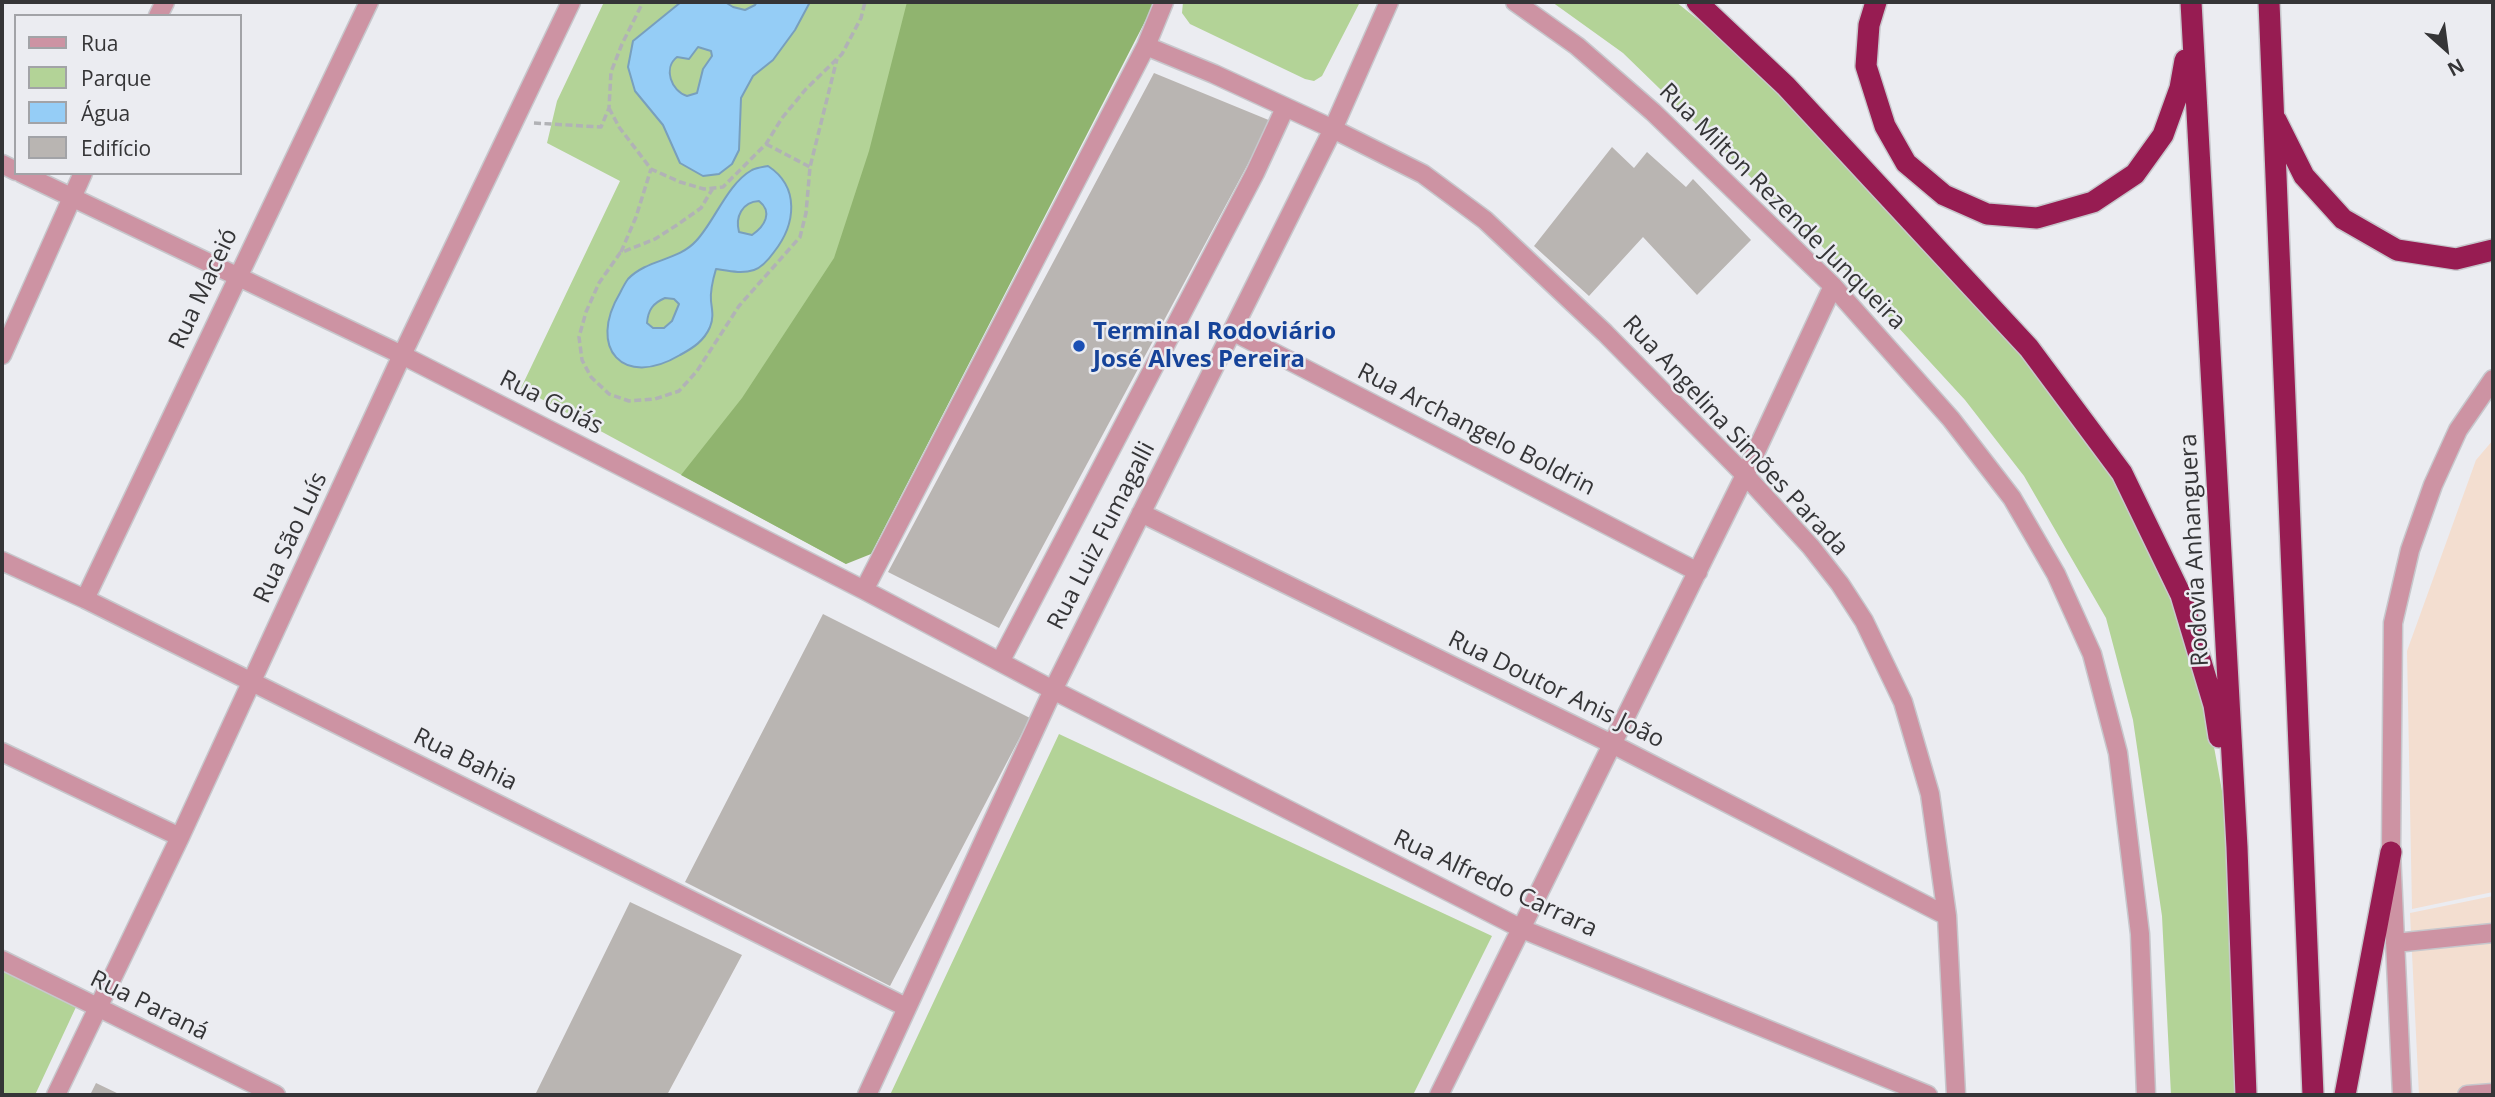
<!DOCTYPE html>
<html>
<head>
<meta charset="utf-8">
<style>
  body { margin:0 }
  #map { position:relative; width:2495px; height:1097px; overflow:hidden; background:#ebecf1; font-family:"Open Sans",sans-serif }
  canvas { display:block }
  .frame { position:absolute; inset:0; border:4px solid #353537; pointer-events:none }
  .legend { position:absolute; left:14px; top:14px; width:228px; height:161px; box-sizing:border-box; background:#ebecf1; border:2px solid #a2a3a7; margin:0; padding:9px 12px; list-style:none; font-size:21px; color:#353537 }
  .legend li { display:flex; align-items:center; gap:14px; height:35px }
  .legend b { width:35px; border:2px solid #a2a3a7 }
  .north { position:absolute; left:2411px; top:14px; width:70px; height:70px; -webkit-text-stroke:5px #ebecf1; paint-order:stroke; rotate:152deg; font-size:19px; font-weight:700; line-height:28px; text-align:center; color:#353537 }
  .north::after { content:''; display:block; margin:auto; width:24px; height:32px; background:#353537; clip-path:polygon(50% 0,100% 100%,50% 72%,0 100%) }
</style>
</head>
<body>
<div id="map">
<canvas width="2495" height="1097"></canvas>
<div class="frame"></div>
<ul class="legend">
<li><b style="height:9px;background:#cd93a3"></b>Rua</li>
<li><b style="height:19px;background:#b3d397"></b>Parque</li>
<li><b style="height:19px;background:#95cdf6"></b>Água</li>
<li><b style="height:19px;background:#b9b5b2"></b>Edifício</li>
</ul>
<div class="north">N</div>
</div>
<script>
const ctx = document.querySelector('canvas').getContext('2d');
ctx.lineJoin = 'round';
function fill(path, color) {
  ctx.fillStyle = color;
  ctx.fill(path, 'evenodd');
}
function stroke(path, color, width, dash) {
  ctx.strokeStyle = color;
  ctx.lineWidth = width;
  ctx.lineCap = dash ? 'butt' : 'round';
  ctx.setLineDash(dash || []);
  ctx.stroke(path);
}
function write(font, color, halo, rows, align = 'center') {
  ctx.font = font + ' "Open Sans",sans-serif';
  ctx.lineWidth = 5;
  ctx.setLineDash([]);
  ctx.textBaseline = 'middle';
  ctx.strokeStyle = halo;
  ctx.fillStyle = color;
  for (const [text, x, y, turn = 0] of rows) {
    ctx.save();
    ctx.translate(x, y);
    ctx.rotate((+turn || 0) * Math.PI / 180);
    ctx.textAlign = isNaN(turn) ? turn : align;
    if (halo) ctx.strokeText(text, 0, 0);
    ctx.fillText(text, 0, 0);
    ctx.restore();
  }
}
fill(new Path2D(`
  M2493,440V892L2412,909L2407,651L2476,460Z
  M2493,896V1095H2419L2410,913Z`), '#f3ded0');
fill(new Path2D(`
  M604,2H1155L846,564L521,388L620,181L547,143L557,101Z
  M1183,2H1360L1322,76L1314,81L1305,79L1190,24L1182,13Z
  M1552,2H1676L1744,56L1950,279L2022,352L2115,482L2174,596L2208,714L2231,840L2237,1095H2171L2162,916L2133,720L2106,618L2024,476L1965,400L1840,264L1623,53Z
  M1059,734L1492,936L1413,1095H890Z
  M2,970L76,1007L35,1095H2Z`), '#b3d397');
fill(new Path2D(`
  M907,2H1155L871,554L846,564L681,475L742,398L834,258L869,151Z`), '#90b46f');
const water = new Path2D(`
  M681,2H725L733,7L745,10L755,5L757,2H810L795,30L773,60L753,76L741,98L739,150L732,164L719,174L703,176L680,163L663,125L635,91L628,67L633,41ZM698,47L711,51L712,56L703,69L697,93L687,96C671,91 663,68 677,57L689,59Z
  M768,166C800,187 796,224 774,252C769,259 763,267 754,270C742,274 729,271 716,269C713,279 710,290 711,301C712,310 714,317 710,327C704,341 693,348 680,355C623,389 587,348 620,293C622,289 625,283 628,279C647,259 678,261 696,241C715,221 727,184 752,170C756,168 763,167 768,166ZM759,201C773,212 765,226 752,235L739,232C735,217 742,202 759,201ZM665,298L674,299L679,304L672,321L664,328H653L647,323C648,310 653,303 665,298Z`);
fill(water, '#95cdf6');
stroke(water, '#789fbd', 2);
fill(new Path2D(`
  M1154,73L1271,121L999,628L888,572Z
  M1612,147L1634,168L1647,152L1686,187L1693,179L1751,240L1697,295L1643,237L1589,296L1534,246Z
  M823,614L1030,718L890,986L685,882Z
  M630,902L742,955L667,1095H535Z
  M96,1083L121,1095H90Z`), '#b9b5b2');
const minor = new Path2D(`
  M1515,2L1577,46L1653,112L1833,286L1951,419L2012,498L2056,574L2092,654L2118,753L2140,934L2146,1095
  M158,16L165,2
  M1146,46L1214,74L1333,129L1423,174L1485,220L1605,333L1745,475L1811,547L1840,584L1864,621L1903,702L1930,794L1947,916L1956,1095
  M2,164L16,171
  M21,173L402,355L864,590L1053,690L1522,929L1928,1095
  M1232,331L1698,572
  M2,355L83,173
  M1141,513L1614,745L1947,916
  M2,561L85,599L906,1007
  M864,590L1146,46L1164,2
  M85,599L369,2
  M1000,662L1255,173L1285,108
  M2,752L180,837
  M2395,943L2493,933
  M2,960L276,1095
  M56,1095L180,837L402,355L571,2
  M867,1095L1053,690L1333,129L1389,2
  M1439,1095L1745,475L1833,286
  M2402,1095L2391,852L2393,623L2410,550L2433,485L2458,430L2493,379
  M2467,1095L2493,1093`);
const highway = new Path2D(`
  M1697,2L1786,86L2029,348L2122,473L2181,595L2214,705L2219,737
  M1876,2L1869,25L1866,66L1885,126L1906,163L1944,195L1987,214L2037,218L2093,202L2135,174L2163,135L2180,88L2185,60
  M2191,2L2237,847L2246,1095
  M2269,2L2313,1095
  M2276,120L2304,176L2343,219L2397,250L2456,259L2493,250
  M2345,1095L2391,852`);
stroke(minor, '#c7c7cc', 21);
stroke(highway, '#c7c7cc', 24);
stroke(new Path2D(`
  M609,108L619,127L651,169L680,182L704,189L723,187L766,144L782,118L806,89L842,54L861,18L865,2
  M534,123L601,127L609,108L611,72L622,44L643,2
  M766,144L810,167
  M713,188L701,208L677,225L655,239L620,253L599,283L586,312L579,337L582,360L591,377L609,394L629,401L655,399L679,391L697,371L739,306L800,237L806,213L810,167L837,59
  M621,252L636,217L651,169`), '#b1b2b6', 3.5, [7, 3.5]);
stroke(minor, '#cd93a3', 18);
stroke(highway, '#971c52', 21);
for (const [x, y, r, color] of [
  [1079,346,7,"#1a4fb4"]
]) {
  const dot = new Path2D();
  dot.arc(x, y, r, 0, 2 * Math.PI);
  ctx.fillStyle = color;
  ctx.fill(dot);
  stroke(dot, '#ebecf1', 2.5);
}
write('24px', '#353537', '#ebecf1', [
  ["Rua Milton Rezende Junqueira",1782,207,45],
  ["Rua Maceió",204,289,-65],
  ["Rua Goiás",551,403,27],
  ["Rua Archangelo Boldrin",1476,430,27],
  ["Rua Angelina Simões Parada",1735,436,47],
  ["Rua Luiz Fumagalli",1102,536,-63],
  ["Rua São Luís",291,538,-65],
  ["Rodovia Anhanguera",2195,550,-93],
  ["Rua Doutor Anis João",1556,690,26],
  ["Rua Bahia",465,760,26],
  ["Rua Alfredo Carrara",1495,884,25],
  ["Rua Paraná",149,1006,26]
]);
write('bold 24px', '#164399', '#ebecf1', [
  ["Terminal Rodoviário",1093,332],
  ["José Alves Pereira",1093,360]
], 'left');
</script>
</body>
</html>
